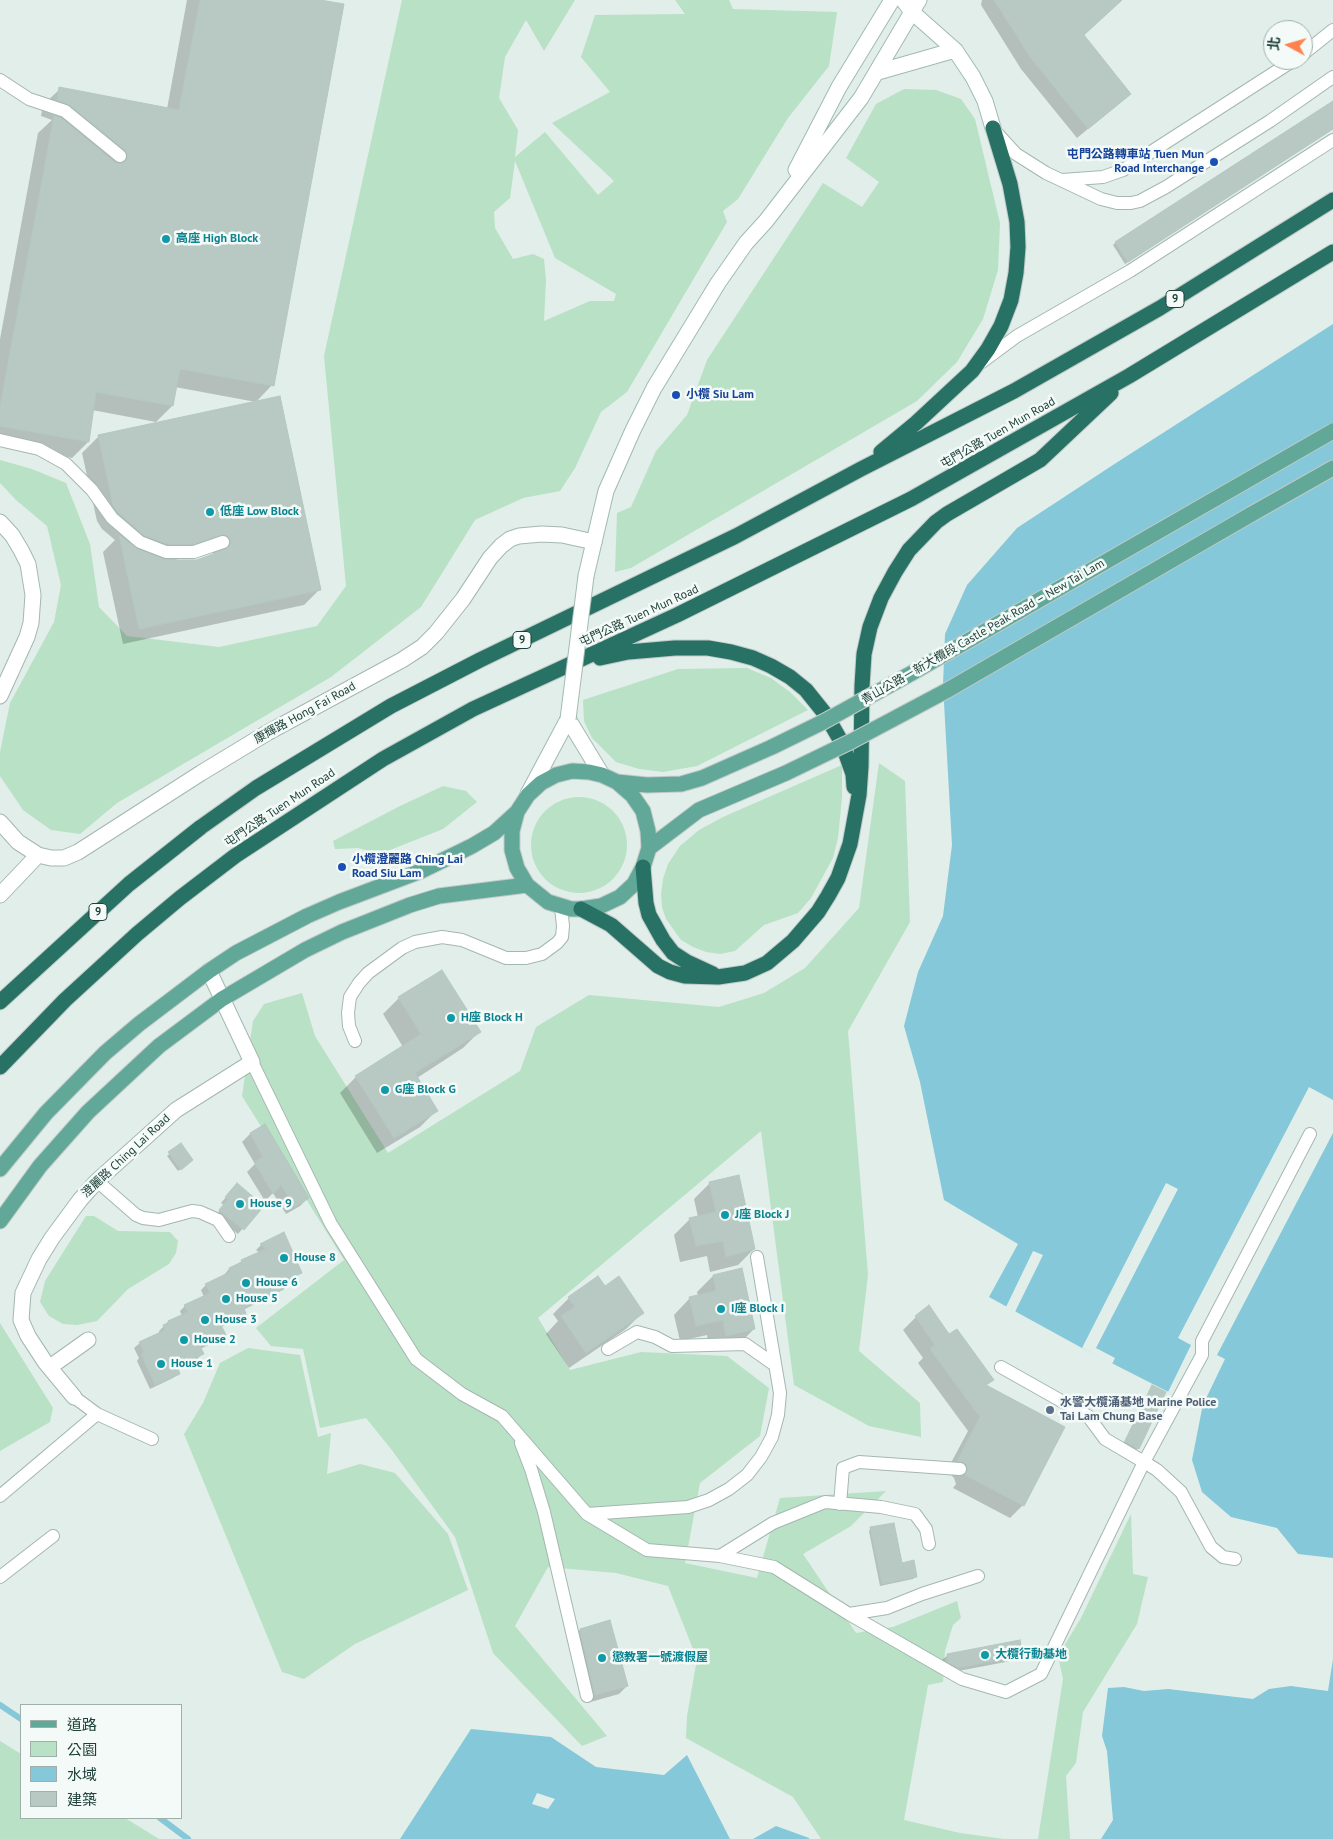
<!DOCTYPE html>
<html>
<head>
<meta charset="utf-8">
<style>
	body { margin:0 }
	#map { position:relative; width:1333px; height:1839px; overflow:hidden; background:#e2eee9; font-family:"PT Sans","Noto Sans TC",sans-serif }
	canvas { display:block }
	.legend { position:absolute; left:20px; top:1704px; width:162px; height:115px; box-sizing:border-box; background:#f3faf7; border:1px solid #9fb0ab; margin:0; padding:6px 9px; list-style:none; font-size:15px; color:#20413a }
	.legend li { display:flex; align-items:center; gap:10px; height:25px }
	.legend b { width:25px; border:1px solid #9fb0ab }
	.north { position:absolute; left:1263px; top:20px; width:50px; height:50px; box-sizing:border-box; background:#f3faf7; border:1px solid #9fb0ab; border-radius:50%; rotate:276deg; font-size:14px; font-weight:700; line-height:20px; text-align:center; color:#20413a }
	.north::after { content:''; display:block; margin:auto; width:18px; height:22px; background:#ff824f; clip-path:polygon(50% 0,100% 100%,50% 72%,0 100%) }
</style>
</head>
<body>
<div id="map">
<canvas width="1333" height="1839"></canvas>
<ul class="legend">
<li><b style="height:6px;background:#61a899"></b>道路</li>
<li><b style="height:14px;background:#b8e1c5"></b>公園</li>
<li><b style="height:14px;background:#84c8d9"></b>水域</li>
<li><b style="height:14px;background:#b7c9c2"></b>建築</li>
</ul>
<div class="north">北</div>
</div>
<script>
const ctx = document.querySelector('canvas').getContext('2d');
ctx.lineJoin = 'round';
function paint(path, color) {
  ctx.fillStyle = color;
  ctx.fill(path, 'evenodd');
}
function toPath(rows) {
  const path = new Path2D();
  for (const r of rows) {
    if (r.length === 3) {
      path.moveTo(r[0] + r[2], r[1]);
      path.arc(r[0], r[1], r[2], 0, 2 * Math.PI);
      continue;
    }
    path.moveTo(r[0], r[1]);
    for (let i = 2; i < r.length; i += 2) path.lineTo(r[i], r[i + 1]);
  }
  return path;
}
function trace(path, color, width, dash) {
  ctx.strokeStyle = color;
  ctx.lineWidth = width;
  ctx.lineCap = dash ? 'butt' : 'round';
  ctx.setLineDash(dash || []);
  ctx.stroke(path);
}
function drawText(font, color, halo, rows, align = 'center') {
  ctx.font = font + ' "PT Sans","Noto Sans TC",sans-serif';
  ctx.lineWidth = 5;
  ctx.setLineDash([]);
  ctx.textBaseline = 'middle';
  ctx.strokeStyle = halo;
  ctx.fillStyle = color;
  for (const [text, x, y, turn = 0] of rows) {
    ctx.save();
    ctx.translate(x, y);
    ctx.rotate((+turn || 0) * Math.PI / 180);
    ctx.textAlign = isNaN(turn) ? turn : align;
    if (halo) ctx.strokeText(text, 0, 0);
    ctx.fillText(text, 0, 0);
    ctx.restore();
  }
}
paint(toPath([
	[402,0,575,0,544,51,526,20,505,57,499,98,518,130,515,157,545,132,598,195,614,181,552,123,610,92,581,57,595,15,685,14,675,0,729,0,733,9,837,12,829,66,788,118,738,199,723,211,727,222,627,392,601,412,575,468,560,491,523,498,475,520,421,607,331,677,117,803,80,834,51,830,23,810,0,776,0,752,10,703,54,622,61,585,47,526,16,500,0,483,0,460,32,469,66,483,90,544,99,607,127,636,219,647,317,626,346,586,324,356],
	[515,161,555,258,616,294,614,301,590,301,544,321,546,280,544,259,533,254,513,259,495,228,494,212,510,198],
	[904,89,936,90,961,99,975,119,1000,223,998,270,983,319,957,362,917,401,631,568,615,572,617,513,631,507,656,451,687,415,707,360,823,183,862,207,879,182,846,158,876,104],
	[747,668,771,678,790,692,808,710,697,766,663,772,639,769,616,762,592,738,584,721,583,700,678,669],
	[879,763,905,781,910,922,848,1031,868,1275,859,1351,920,1403,921,1437,869,1426,794,1385,761,1131,538,1318,570,1370,641,1352,727,1356,769,1388,760,1436,700,1483,685,1563,757,1578,780,1498,886,1491,851,1526,803,1554,856,1633,893,1627,957,1601,961,1618,953,1625,945,1651,943,1682,928,1685,904,1820,960,1833,1004,1839,821,1839,793,1797,686,1738,687,1716,697,1659,668,1586,616,1573,548,1567,515,1626,607,1736,582,1746,493,1653,455,1537,391,1449,366,1418,320,1428,303,1349,271,1346,256,1328,344,1260,242,1096,253,1021,264,1004,302,993,315,1036,388,1153,520,1071,536,1027,589,995,719,1007,764,993,805,968,859,908],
	[842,765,842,797,838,838,833,858,811,898,798,913,764,925,735,951,720,954,706,952,693,947,681,940,666,919,662,907,661,894,663,879,668,864,680,846,699,830,723,817],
	[443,786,466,791,477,802,443,829,380,854,358,848,335,849,333,841,400,806],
	[579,845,48],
	[86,1216,94,1216,118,1231,170,1232,178,1241,176,1253,169,1264,128,1289,97,1321,77,1325,63,1324,49,1316,40,1302,45,1281],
	[0,1323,53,1408,50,1422,0,1451],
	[248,1348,300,1355,318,1437,331,1433,327,1474,360,1464,395,1473,448,1534,468,1590,355,1644,304,1679,282,1672,184,1434,203,1403,220,1363],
	[1131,1514,1133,1574,1148,1577,1137,1624,1083,1712,1076,1763,1066,1776,1070,1839,1038,1839,1063,1679,1058,1656,1081,1618],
	[0,1741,21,1754,21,1818,125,1818,159,1839,0,1839]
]), '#b8e1c5');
paint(toPath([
	[1333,324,1333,1558,1298,1554,1277,1528,1231,1517,1202,1492,1192,1460,1202,1409,1082,1348,989,1297,1018,1244,944,1200,920,1082,904,1026,918,972,943,916,952,845,943,685,945,634,967,585,1017,528,1116,463],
	[1333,1659,1333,1839,1101,1839,1113,1820,1107,1751,1102,1736,1108,1688,1124,1687,1144,1691,1168,1689,1253,1699,1269,1689,1291,1686,1328,1691],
	[471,1729,551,1737,596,1767,664,1775,687,1755,730,1839,400,1839],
	[537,1793,555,1799,548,1809,532,1804],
	[776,1826,809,1838,809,1839,753,1839]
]), '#84c8d9');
paint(toPath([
	[1309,1087,1333,1100,1333,1133,1217,1355,1225,1359,1201,1409,1168,1392,1191,1345,1178,1338],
	[1166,1183,1178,1189,1096,1348,1115,1358,1112,1364,1082,1348],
	[1033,1251,1043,1255,1015,1312,1006,1307]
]), '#e2eee9');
paint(toPath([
	[187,0,313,0,272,385,256,402,175,387,172,406,156,422,92,410,88,442,72,458,0,445,0,339,38,133,52,120,41,116,43,105,60,89,167,109],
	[982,0,1122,0,1083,35,1130,94,1077,138,1021,69,981,5],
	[1333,102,1333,128,1125,264,1113,245,1115,243],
	[99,436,320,589,304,605,123,644,103,552,115,540,102,529,97,521,82,453],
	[207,550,212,552,214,555,197,561,172,561],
	[399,998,479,1032,463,1048,417,1078,436,1111,420,1127,377,1153,340,1093,356,1077,403,1047,383,1014],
	[264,1126,308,1198,300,1206,286,1214,273,1193,265,1201,247,1172,255,1164,242,1142,250,1134],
	[180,1145,189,1162,178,1171,167,1156],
	[710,1183,754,1249,738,1265,710,1272,707,1256,680,1262,674,1235,690,1219,698,1217,694,1199],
	[232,1190,262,1206,238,1234,215,1216,224,1205,221,1203],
	[283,1234,301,1272,295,1278,281,1284,283,1288,277,1293,243,1310,245,1314,240,1319,221,1327,224,1335,219,1340,200,1349,202,1354,197,1359,176,1369,179,1373,173,1378,150,1389,137,1361,139,1358,134,1348,140,1343,160,1334,159,1331,168,1322,182,1316,180,1311,185,1306,204,1297,201,1290,206,1285,225,1276,224,1275,229,1269,242,1261,260,1253,256,1250,261,1245],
	[713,1276,754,1329,738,1345,710,1352,707,1335,680,1341,674,1315,690,1298,698,1296,697,1292],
	[605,1288,642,1313,626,1329,569,1368,546,1334,558,1321,553,1314,569,1298],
	[916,1317,949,1336,992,1380,985,1386,1063,1428,1023,1505,1010,1518,953,1488,956,1484,954,1478,951,1475,945,1474,968,1431,918,1363,923,1358,903,1330],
	[1152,1386,1165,1393,1136,1451,1123,1444],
	[871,1528,901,1564,915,1577,913,1579,880,1586,869,1531],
	[580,1630,627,1686,619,1694,587,1703,572,1638],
	[948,1655,1021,1655,1016,1660,953,1672,944,1667,942,1660]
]), '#0003');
trace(toPath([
	[0,1705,21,1719],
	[160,1818,188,1839]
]), '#84c8d9', 6);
const building = toPath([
	[200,0,320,0,344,4,274,386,180,369,173,406,96,392,89,442,0,426,0,407,54,116,61,118,115,163,122,164,128,158,125,150,70,105,57,100,59,87,179,110,200,0],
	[994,0,1122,0,1084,35,1131,94,1088,129,1031,58,994,0],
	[1333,101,1333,129,1128,262,1115,242,1333,101],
	[280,396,321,590,139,629,119,535,137,549,166,560,197,560,226,549,231,544,231,540,228,536,224,534,193,544,168,544,144,535,118,512,113,505,98,435,280,396],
	[442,970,481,1032,415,1073,438,1111,394,1138,355,1076,421,1034,398,997,442,970],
	[265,1124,309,1198,295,1207,281,1185,273,1194,254,1162,263,1157,250,1133,265,1124],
	[181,1143,193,1160,181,1170,168,1152,181,1143],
	[739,1175,755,1249,726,1257,723,1241,696,1246,689,1218,716,1212,709,1182,739,1175],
	[237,1183,264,1206,244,1230,219,1210,228,1199,225,1197,237,1183],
	[284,1232,302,1273,281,1282,284,1289,244,1308,246,1314,221,1325,226,1335,200,1346,204,1354,177,1366,180,1374,155,1385,141,1354,144,1353,139,1342,165,1330,163,1325,168,1323,168,1321,188,1312,184,1305,210,1293,205,1284,230,1272,229,1268,242,1262,241,1260,266,1249,260,1244,284,1232],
	[742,1268,755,1329,726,1336,723,1320,696,1326,689,1297,716,1291,713,1275,742,1268],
	[598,1276,605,1286,619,1276,644,1313,586,1353,561,1316,575,1307,568,1297,598,1276],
	[929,1305,949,1334,957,1329,994,1380,986,1385,1065,1427,1024,1506,965,1475,968,1470,967,1465,964,1462,957,1461,980,1417,930,1349,935,1345,915,1316,929,1305],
	[1152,1385,1166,1392,1139,1449,1125,1441,1152,1385],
	[894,1523,902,1563,914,1560,917,1577,882,1584,870,1527,894,1523],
	[610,1620,628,1686,595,1695,580,1629,610,1620],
	[1020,1640,1023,1655,959,1668,948,1662,947,1654,1020,1640]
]);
paint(building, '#b7c9c2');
trace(building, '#b3c8c1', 1);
const lane = toPath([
	[1303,54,1333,30],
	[0,80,29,99,65,111,120,156],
	[995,131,1016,154,1046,173,1101,199,1117,203,1131,203,1140,201,1166,187,1270,121,1333,77],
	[1062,180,1103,177,1123,170,1294,60],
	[982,362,1017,336,1130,271,1333,140],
	[0,440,39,449,66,464,92,490,112,518,140,542,166,552,194,552,223,542],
	[355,1041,349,1026,348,1013,350,997,359,983,368,973,402,948,415,942,442,937,462,940,506,958,526,958,542,954,557,943,562,937,563,926,561,907],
	[252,1062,331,1224,416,1359,462,1394,502,1416,587,1514,647,1550,720,1556,774,1567,849,1614,962,1679,1006,1692,1041,1674,1144,1462,1105,1439,1088,1416,1001,1367],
	[97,1181,136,1215,143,1218,159,1220,192,1211,200,1212,218,1220,229,1236],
	[608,1349,637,1332,655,1337,672,1346,745,1344,775,1365],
	[74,1397,97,1414,152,1439],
	[521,1443,531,1469,544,1512,587,1696],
	[0,1496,97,1414],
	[840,1504,843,1468,859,1462,960,1469],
	[587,1514,688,1507,709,1500,729,1489,747,1475,761,1457,772,1437,778,1415,780,1393,757,1257],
	[720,1556,773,1523,825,1502,881,1507,915,1514,926,1529,929,1544],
	[1235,1559,1223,1557,1211,1547,1181,1492,1157,1470,1144,1462,1202,1355,1202,1341,1310,1134],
	[0,1577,53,1536],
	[849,1614,887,1608,922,1594,978,1576]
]);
const street = toPath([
	[0,522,12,535,21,550,28,564,33,595,31,623,27,637,0,696],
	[0,822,18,842,38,855,51,858,64,858,78,852,201,773,267,733,402,660,422,647,436,633,463,599,490,558,501,546,510,539,519,536,542,534,562,535,594,542],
	[0,895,38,855],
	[50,1367,88,1340],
	[74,1397,45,1362,28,1336,21,1320,23,1293,39,1259,52,1238,80,1200,97,1181,176,1110,252,1062,209,971]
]);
const secondary = toPath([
	[903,0,912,12,955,50,973,77,985,101,993,128],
	[878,72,955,50],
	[796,170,839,87,892,0],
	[586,576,606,491,633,430,654,388,718,283,746,243,766,221,861,98,919,0],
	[568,719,602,775],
	[528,794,568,719]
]);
const primary = toPath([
	[1250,515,1333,468],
	[617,782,647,785,681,784,702,778,772,747],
	[649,848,699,810,786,773],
	[0,1169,46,1113,105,1053,139,1024,209,971,236,953,307,916,339,902,421,871,472,846,494,833,517,812,528,795,541,783,556,775,572,771,589,772,602,775,617,782,632,795,643,811,648,831,649,848,643,867,634,884,620,897,601,906,581,909,571,909,548,902,527,885,517,868,512,850,512,831,517,812],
	[0,1221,40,1166,88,1112,159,1046,222,999,305,950,342,932,410,905,439,896,527,885]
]);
const highway = toPath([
	[881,452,916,423,972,371,988,349,1001,326,1011,300,1016,273,1018,247,1017,222,1010,184,993,128],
	[600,658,628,652,675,648,708,648,731,652,753,658,771,666,790,677,806,690,826,715,842,743,853,774,854,787],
	[643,867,646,903,649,915,663,940,673,953,687,962,713,974],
	[581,909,611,925,658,966,670,972,685,976,718,977,745,973,767,963,793,941,818,912,828,896,838,878,850,844,859,795,861,766,862,686,864,654,870,627,881,598,895,572,909,550,936,522,947,514,1040,460,1111,393],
	[0,1002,129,884,201,827,256,788,391,706,480,660,736,536,861,469,1014,391,1160,308,1333,200],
	[0,1067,65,1000,137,934,180,898,235,856,383,759,473,709,677,615,911,499,1129,376,1333,252]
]);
trace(lane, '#a4b7b1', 14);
trace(street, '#a4b7b1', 17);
trace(secondary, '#9fbbb2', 17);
trace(primary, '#c1cac8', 17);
trace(highway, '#c1cac8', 17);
trace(lane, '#fff', 12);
trace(street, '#fff', 15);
trace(secondary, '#fff', 15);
trace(primary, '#61a899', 15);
trace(highway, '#287165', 15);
const secondaryBridge = toPath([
	[568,719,586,576]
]);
const primaryBridge = toPath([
	[772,747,823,722,912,673,1333,431],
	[786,773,852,741,946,691,1250,515]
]);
trace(secondaryBridge, '#9fbbb2', 17, []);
trace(primaryBridge, '#c1cac8', 17, []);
trace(secondaryBridge, '#fff', 15);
trace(primaryBridge, '#61a899', 15);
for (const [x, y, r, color] of [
	[1214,162,5,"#1a4fb4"],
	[166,239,5,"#0f9aa8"],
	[676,395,5,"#1a4fb4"],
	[210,512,5,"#0f9aa8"],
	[342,867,5,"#1a4fb4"],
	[451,1018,5,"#0f9aa8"],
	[385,1090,5,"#0f9aa8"],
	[240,1204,5,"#0f9aa8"],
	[725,1215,5,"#0f9aa8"],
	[284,1258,5,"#0f9aa8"],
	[246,1283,5,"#0f9aa8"],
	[226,1299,5,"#0f9aa8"],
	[721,1309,5,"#0f9aa8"],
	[205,1320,5,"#0f9aa8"],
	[184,1340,5,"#0f9aa8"],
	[161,1364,5,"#0f9aa8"],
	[1050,1410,5,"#5c6f8a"],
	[985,1655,5,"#0f9aa8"],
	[602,1658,5,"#0f9aa8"]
]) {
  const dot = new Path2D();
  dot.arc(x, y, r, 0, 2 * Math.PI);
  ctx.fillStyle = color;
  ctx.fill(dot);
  trace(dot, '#f3faf7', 2);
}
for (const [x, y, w] of [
	[1175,299,18],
	[522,640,18],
	[98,912,18]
]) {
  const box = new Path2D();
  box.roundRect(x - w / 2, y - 8.5, w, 17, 4);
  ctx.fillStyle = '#f3faf7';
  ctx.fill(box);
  trace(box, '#20413a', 1);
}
drawText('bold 11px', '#20413a', null, [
	["9",1175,299],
	["9",522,640],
	["9",98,912]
]);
drawText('bold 12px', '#164399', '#f3faf7', [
	["屯門公路轉車站 Tuen Mun",1204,155,"right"],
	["Road Interchange",1204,169,"right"],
	["小欖 Siu Lam",686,395],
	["小欖澄麗路 Ching Lai",352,860],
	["Road Siu Lam",352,874]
], 'left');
drawText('bold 12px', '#0d838f', '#f3faf7', [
	["高座 High Block",176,239],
	["低座 Low Block",220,512],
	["H座 Block H",461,1018],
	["G座 Block G",395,1090],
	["House 9",250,1204],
	["J座 Block J",735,1215],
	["House 8",294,1258],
	["House 6",256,1283],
	["House 5",236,1299],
	["I座 Block I",731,1309],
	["House 3",215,1320],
	["House 2",194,1340],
	["House 1",171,1364],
	["大欖行動基地",995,1655],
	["懲教署一號渡假屋",612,1658]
], 'left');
drawText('12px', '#20413a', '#f3faf7', [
	["屯門公路 Tuen Mun Road",998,433,-30],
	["屯門公路 Tuen Mun Road",639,616,-25],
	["青山公路－新大欖段 Castle Peak Road – New Tai Lam",983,632,-30],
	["康輝路 Hong Fai Road",305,713,-29],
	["屯門公路 Tuen Mun Road",280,808,-34],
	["澄麗路 Ching Lai Road",126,1156,-43]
]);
drawText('bold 12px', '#4e5e75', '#f3faf7', [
	["水警大欖涌基地 Marine Police",1060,1403],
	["Tai Lam Chung Base",1060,1417]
], 'left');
</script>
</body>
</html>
